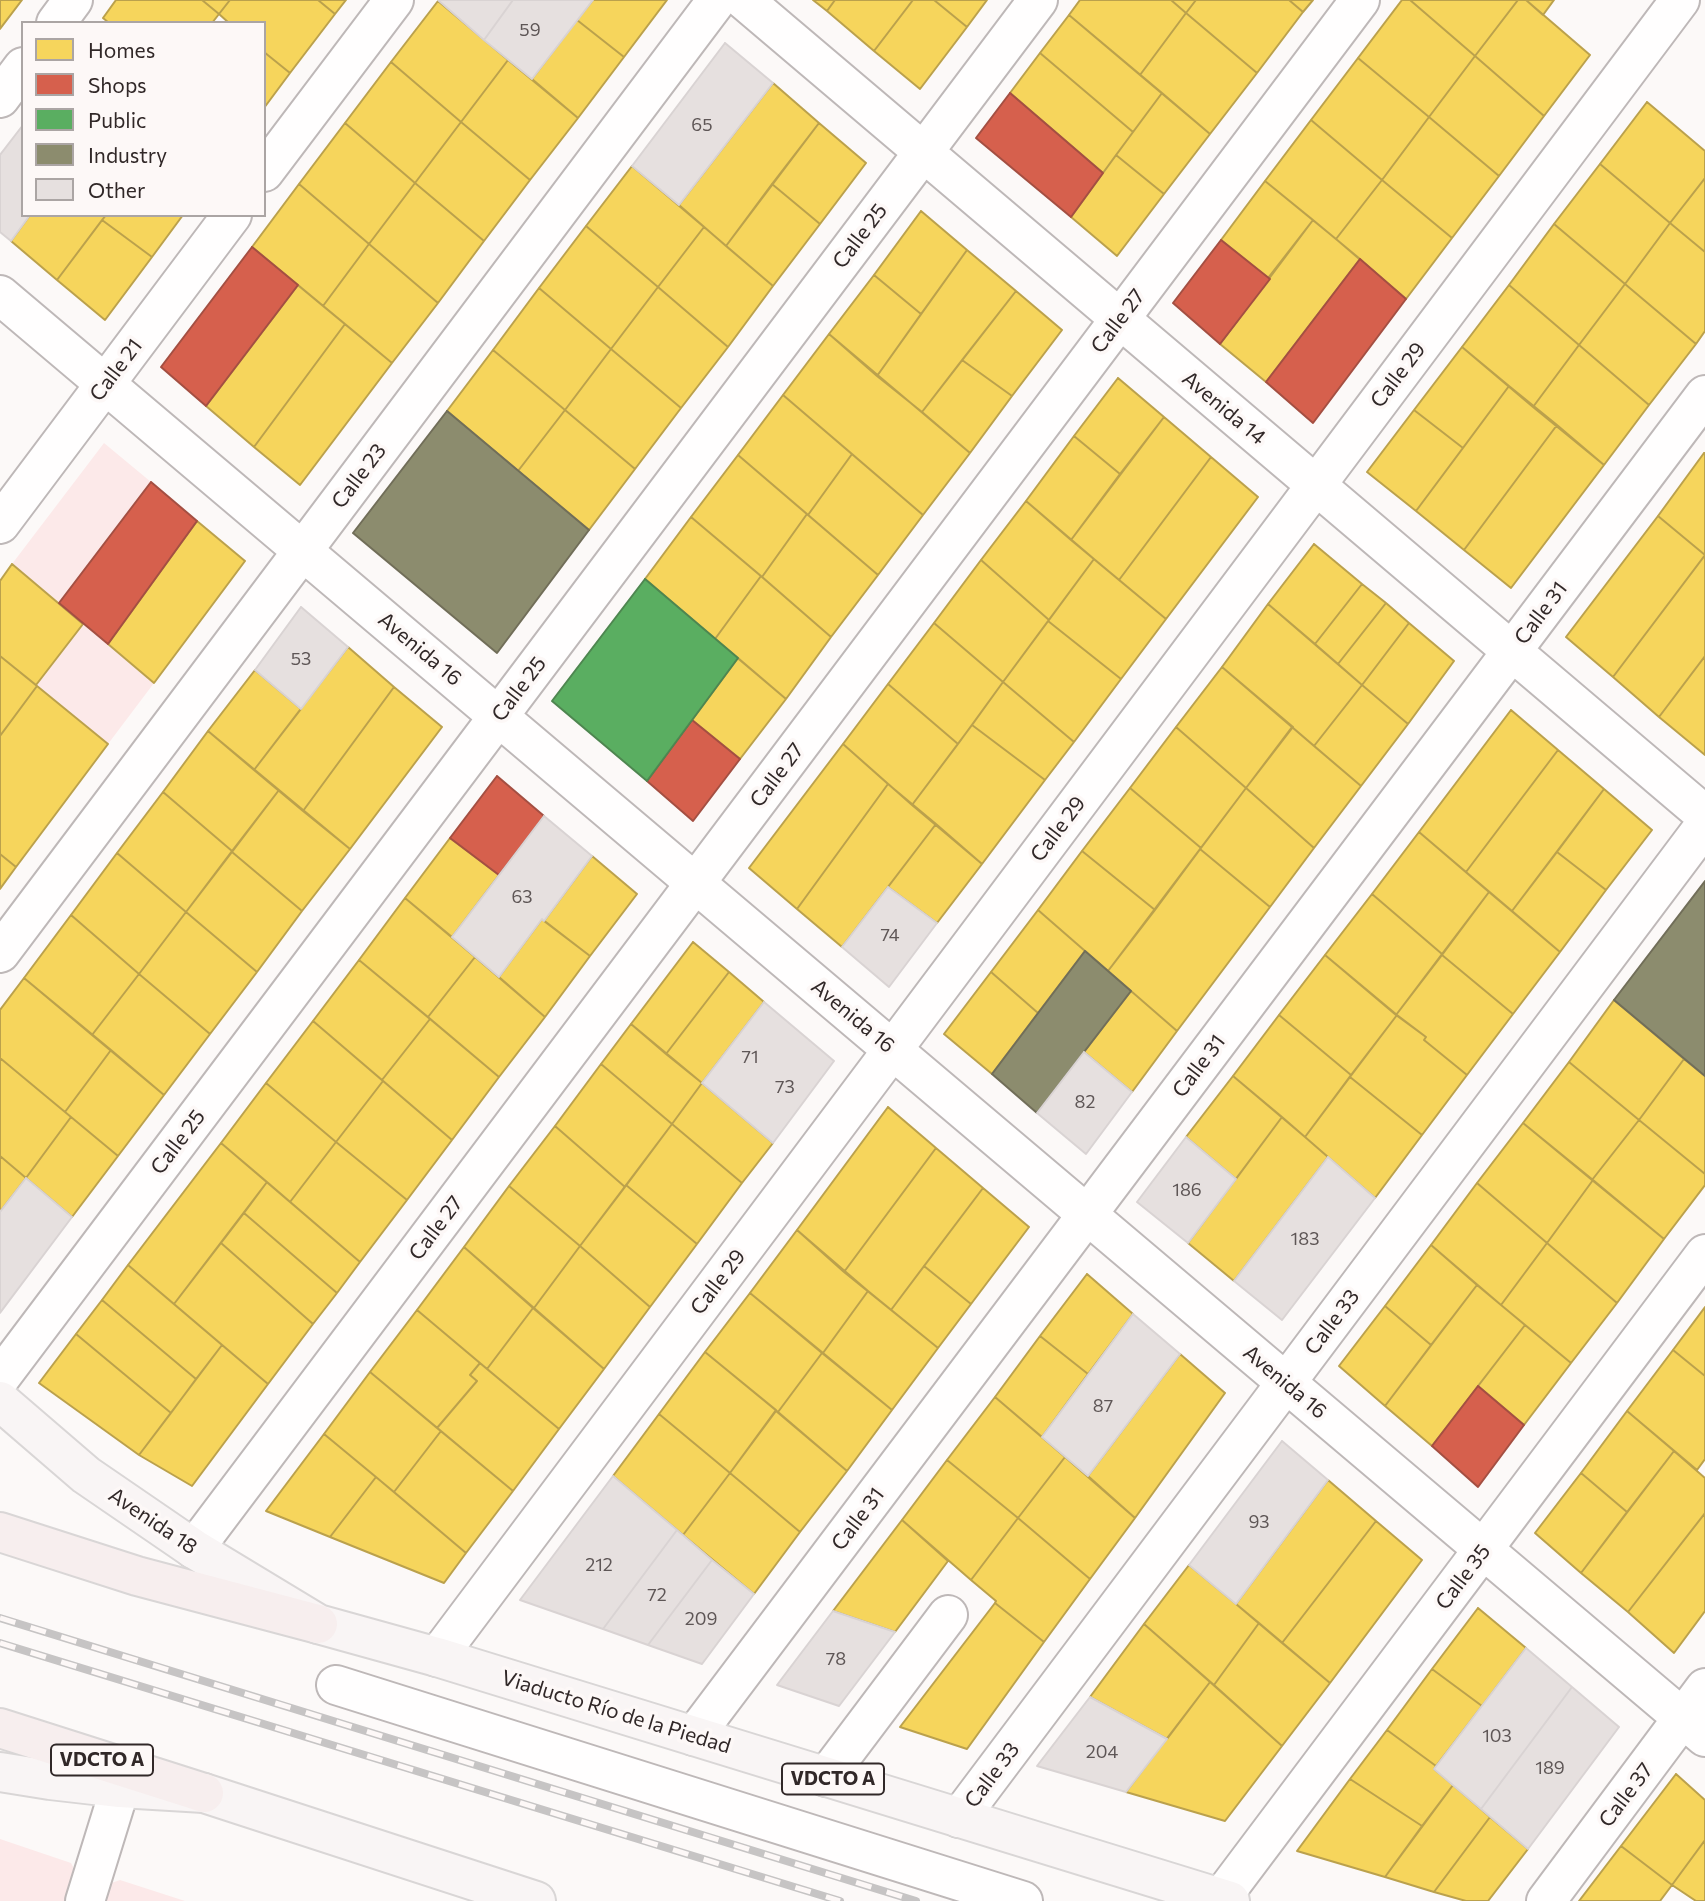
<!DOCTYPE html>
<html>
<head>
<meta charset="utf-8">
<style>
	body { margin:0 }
	#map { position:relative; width:1705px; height:1901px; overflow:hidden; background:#fcf9f8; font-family:Commissioner,sans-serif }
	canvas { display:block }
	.legend { position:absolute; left:21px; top:21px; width:245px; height:196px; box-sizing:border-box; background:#fdf8f7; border:2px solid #aba5a4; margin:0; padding:9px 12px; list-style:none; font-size:21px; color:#312828 }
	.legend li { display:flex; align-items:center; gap:14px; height:35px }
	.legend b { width:35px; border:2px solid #aba5a4 }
</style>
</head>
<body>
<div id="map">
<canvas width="1705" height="1901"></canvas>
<ul class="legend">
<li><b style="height:19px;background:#f6d55c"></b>Homes</li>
<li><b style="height:19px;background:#d6604d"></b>Shops</li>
<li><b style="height:19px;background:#5aae61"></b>Public</li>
<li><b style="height:19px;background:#8c8c6e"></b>Industry</li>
<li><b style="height:19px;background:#e6e0df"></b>Other</li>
</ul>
</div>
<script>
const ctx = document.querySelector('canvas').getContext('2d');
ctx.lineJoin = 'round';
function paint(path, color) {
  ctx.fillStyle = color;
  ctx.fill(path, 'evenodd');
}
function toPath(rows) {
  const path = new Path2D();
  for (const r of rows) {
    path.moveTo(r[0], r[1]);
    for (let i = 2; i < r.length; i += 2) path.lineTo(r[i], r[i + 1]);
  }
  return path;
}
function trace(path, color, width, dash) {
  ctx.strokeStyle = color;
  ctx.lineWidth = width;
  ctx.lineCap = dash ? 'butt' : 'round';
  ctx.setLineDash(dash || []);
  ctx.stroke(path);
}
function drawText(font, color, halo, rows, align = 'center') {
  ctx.font = font + ' Commissioner,sans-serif';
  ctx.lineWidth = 7;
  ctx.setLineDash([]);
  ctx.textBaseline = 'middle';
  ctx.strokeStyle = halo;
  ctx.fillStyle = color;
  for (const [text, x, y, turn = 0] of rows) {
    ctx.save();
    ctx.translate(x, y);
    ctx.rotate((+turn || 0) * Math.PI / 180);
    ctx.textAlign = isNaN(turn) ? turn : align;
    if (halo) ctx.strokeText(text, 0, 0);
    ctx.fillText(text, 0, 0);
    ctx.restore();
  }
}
paint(toPath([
	[104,443,151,482,59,603,12,564],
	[83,624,154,683,108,744,36,685],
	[0,1839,71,1863,79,1878,103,1886,120,1880,185,1901,0,1901]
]), '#fce9e9');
const homes = toPath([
	[0,0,22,0,0,29,0,0],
	[116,0,202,0,219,14,212,23,109,23,103,18,116,0],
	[202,0,230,0,219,14,202,0],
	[230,0,318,0,335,14,290,73,264,52,264,23,229,23,219,14,230,0],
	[318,0,346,0,335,14,318,0],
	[593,0,667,0,624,57,577,20,593,0],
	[813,0,835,0,827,11,813,0],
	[835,0,913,0,874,51,827,11,835,0],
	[913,0,934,0,967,27,920,89,874,51,913,0],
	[934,0,987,0,967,27,934,0],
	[1080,0,1171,0,1186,13,1140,75,1069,15,1080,0],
	[1171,0,1196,0,1186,13,1171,0],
	[1196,0,1289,0,1303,12,1257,73,1186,13,1196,0],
	[1289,0,1313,0,1303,12,1289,0],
	[1402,0,1410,0,1475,56,1429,117,1358,58,1402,0],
	[1410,0,1518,0,1475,56,1410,0],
	[1518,0,1526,0,1590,55,1544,116,1475,56,1518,0],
	[1526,0,1554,0,1543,15,1526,0],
	[438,1,508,60,461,122,391,62,438,1],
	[1186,13,1257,73,1210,134,1140,75,1186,13],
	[1069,15,1162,93,1133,132,1040,53,1069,15],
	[577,20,624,57,578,118,532,79,577,20],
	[264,52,290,73,264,108,264,52],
	[1040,53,1133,132,1103,173,1010,93,1040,53],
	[1475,56,1544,116,1499,176,1429,117,1475,56],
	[1358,58,1429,117,1382,180,1311,120,1358,58],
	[508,60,578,118,530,180,461,122,508,60],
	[391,62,461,122,415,183,345,123,391,62],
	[773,83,819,123,726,246,679,205,773,83],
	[1162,93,1210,134,1164,194,1116,155,1162,93],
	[1647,102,1705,151,1705,178,1670,223,1600,164,1647,102],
	[1429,117,1499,176,1452,238,1382,180,1429,117],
	[1311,120,1382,180,1336,239,1265,181,1311,120],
	[461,122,530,180,484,241,415,183,461,122],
	[345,123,415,183,369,244,299,184,345,123],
	[819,123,866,163,820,224,772,184,819,123],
	[1116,155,1164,194,1117,256,1071,217,1116,155],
	[1600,164,1670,223,1625,284,1554,224,1600,164],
	[632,166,704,227,658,287,586,226,632,166],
	[1705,178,1705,252,1670,223,1705,178],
	[1382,180,1452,238,1406,299,1336,239,1382,180],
	[1265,181,1313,220,1268,278,1221,240,1265,181],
	[415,183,484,241,438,303,369,244,415,183],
	[299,184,369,244,323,306,252,247,299,184],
	[772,184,820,224,773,286,726,246,772,184],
	[921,211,967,250,921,314,874,275,921,211],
	[30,215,106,215,57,280,11,241,30,215],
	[106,215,183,215,152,257,102,220,106,215],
	[102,220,152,257,105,320,57,280,102,220],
	[1313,220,1360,259,1266,382,1220,344,1313,220],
	[1670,223,1705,252,1705,331,1696,344,1625,284,1670,223],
	[1554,224,1625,284,1579,345,1509,285,1554,224],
	[586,226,658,287,611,349,539,288,586,226],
	[704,227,773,286,728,347,658,287,704,227],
	[369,244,438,303,392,363,323,306,369,244],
	[967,250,1016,291,922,412,877,376,967,250],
	[874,275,921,314,877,376,829,334,874,275],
	[1625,284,1696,344,1649,405,1579,345,1625,284],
	[298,285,345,324,254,447,206,406,298,285],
	[1509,285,1579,345,1533,407,1462,347,1509,285],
	[658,287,728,347,681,408,611,349,658,287],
	[539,288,611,349,565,410,493,350,539,288],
	[1016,291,1062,330,1012,396,962,360,1016,291],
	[345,324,392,363,300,485,254,447,345,324],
	[829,334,970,453,923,515,783,395,829,334],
	[1579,345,1649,405,1604,465,1533,407,1579,345],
	[1462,347,1509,386,1463,448,1414,410,1462,347],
	[611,349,681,408,635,469,565,410,611,349],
	[493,350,565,410,518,471,447,411,493,350],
	[962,360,1012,396,970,453,922,412,962,360],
	[1118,378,1164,417,1120,474,1074,436,1118,378],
	[1509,386,1557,425,1464,550,1416,511,1509,386],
	[783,395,852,454,808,515,738,455,783,395],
	[565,410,635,469,589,530,518,471,565,410],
	[1414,410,1463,448,1416,511,1367,472,1414,410],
	[1164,417,1211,457,1119,580,1071,540,1164,417],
	[1557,425,1604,465,1511,588,1464,550,1557,425],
	[1074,436,1120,474,1071,540,1026,501,1074,436],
	[1704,453,1705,453,1705,555,1658,516,1704,453],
	[852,454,923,515,878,575,808,515,852,454],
	[738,455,807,514,762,577,691,517,738,455],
	[1211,457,1258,497,1166,619,1119,580,1211,457],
	[1026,501,1094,559,1049,620,981,560,1026,501],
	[807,514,878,575,831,637,762,577,807,514],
	[1658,516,1705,555,1613,677,1566,637,1658,516],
	[691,517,761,576,715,639,645,579,691,517],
	[197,521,245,561,154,683,108,644,197,521],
	[1314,544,1362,584,1315,644,1268,604,1314,544],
	[1705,555,1705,656,1659,717,1613,677,1705,555],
	[1094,559,1166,619,1121,679,1048,621,1094,559],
	[981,560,1049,620,1003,682,934,623,981,560],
	[12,564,83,624,36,685,0,656,0,581,12,564],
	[761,576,831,637,786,699,715,639,761,576],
	[1362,584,1386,603,1338,664,1315,644,1362,584],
	[1386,603,1409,623,1362,685,1338,664,1386,603],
	[1268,604,1362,685,1314,746,1222,667,1268,604],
	[1048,621,1121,679,1074,742,1003,682,1048,621],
	[934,623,1003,682,958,744,888,684,934,623],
	[1409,623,1454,661,1408,724,1362,685,1409,623],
	[348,647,394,687,303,811,254,770,348,647],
	[0,656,37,686,0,736,0,656],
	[1705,656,1705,755,1659,717,1705,656],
	[738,658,786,699,740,759,692,720,738,658],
	[1222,667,1293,727,1246,788,1176,727,1222,667],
	[255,670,301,709,254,770,208,731,255,670],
	[1003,682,1074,742,1045,780,972,725,1003,682],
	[888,684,958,744,912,805,843,744,888,684],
	[1362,685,1408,724,1361,786,1314,746,1362,685],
	[37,686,108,744,16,867,0,854,0,736,37,686],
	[394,687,442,727,350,849,303,811,394,687],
	[1511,710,1558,750,1466,872,1419,832,1511,710],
	[972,725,1045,780,982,864,912,805,972,725],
	[1176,727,1246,788,1201,848,1130,788,1176,727],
	[1292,727,1361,786,1314,848,1246,788,1292,727],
	[208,731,279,790,232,851,163,792,208,731],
	[843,744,888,784,797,909,749,868,843,744],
	[1558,750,1604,789,1512,911,1466,872,1558,750],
	[888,784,936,824,842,947,797,909,888,784],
	[1130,788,1201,848,1155,910,1082,851,1130,788],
	[1246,788,1314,848,1270,907,1200,849,1246,788],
	[1604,789,1652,830,1606,890,1557,852,1604,789],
	[279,790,350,849,302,911,232,852,279,790],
	[163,792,232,851,186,912,117,853,163,792],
	[936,824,982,864,937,923,888,887,936,824],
	[1419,832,1489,892,1442,954,1372,894,1419,832],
	[450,838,499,875,452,937,405,898,450,838],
	[1200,849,1270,907,1177,1031,1108,971,1200,849],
	[1082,851,1155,910,1108,971,1038,910,1082,851],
	[232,852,302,911,257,972,186,912,232,852],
	[1557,852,1606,890,1560,952,1512,911,1557,852],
	[117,853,186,912,139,974,71,915,117,853],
	[0,854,16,867,0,889,0,854],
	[592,856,637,894,590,956,544,921,592,856],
	[1489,892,1560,952,1513,1014,1442,955,1489,892],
	[1372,894,1442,954,1396,1015,1325,955,1372,894],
	[405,898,475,957,428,1017,359,960,405,898],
	[1038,910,1085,951,1038,1013,991,972,1038,910],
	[186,912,257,972,210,1034,139,974,186,912],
	[71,915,139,974,92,1035,24,978,71,915],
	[542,919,590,956,545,1017,499,977,542,919],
	[693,942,729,972,666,1054,631,1024,693,942],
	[1325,955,1397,1015,1351,1075,1279,1015,1325,955],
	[1442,955,1513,1014,1467,1075,1424,1040,1426,1037,1396,1015,1442,955],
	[475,957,545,1017,499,1077,428,1017,475,957],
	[359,960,430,1019,382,1080,313,1021,359,960],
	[729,972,764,1002,702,1083,666,1054,729,972],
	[991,972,1038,1013,992,1074,944,1034,991,972],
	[139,974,210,1034,164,1095,92,1035,139,974],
	[24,978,111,1050,65,1112,0,1058,0,1010,24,978],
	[1131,991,1177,1031,1132,1092,1084,1052,1131,991],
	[1614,1000,1684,1059,1639,1120,1569,1062,1614,1000],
	[1279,1015,1351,1075,1305,1137,1233,1076,1279,1015],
	[1397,1015,1426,1037,1424,1040,1467,1075,1422,1135,1350,1077,1397,1015],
	[430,1019,499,1077,452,1140,382,1080,430,1019],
	[313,1021,383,1081,336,1142,266,1083,313,1021],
	[631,1024,702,1083,672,1124,601,1064,631,1024],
	[111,1050,164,1095,118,1156,65,1112,111,1050],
	[0,1058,71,1117,26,1178,0,1156,0,1058],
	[1684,1059,1705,1076,1705,1174,1639,1120,1684,1059],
	[1569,1062,1639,1120,1592,1180,1523,1123,1569,1062],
	[601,1064,672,1124,625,1187,555,1126,601,1064],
	[1233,1076,1282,1117,1236,1179,1186,1137,1233,1076],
	[1350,1077,1422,1135,1375,1198,1305,1137,1350,1077],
	[383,1081,452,1140,407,1200,336,1142,383,1081],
	[266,1083,336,1142,290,1202,221,1143,266,1083],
	[702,1083,773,1143,742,1183,672,1124,702,1083],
	[888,1107,936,1148,844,1272,797,1230,888,1107],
	[71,1117,118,1156,72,1217,26,1178,71,1117],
	[1282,1117,1328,1157,1234,1281,1188,1243,1282,1117],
	[1639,1120,1705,1174,1705,1185,1664,1239,1592,1180,1639,1120],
	[1523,1123,1593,1180,1547,1243,1477,1183,1523,1123],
	[672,1124,742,1183,697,1244,626,1185,672,1124],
	[555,1126,625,1187,580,1246,509,1186,555,1126],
	[336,1142,407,1200,360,1262,290,1202,336,1142],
	[221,1143,267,1182,174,1304,128,1265,221,1143],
	[936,1148,983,1188,891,1310,844,1272,936,1148],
	[0,1156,26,1178,0,1212,0,1156],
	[1593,1180,1664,1239,1617,1303,1547,1243,1593,1180],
	[267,1182,360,1262,337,1293,244,1213,267,1182],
	[1477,1183,1547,1243,1501,1305,1431,1245,1477,1183],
	[626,1185,697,1244,650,1307,580,1246,626,1185],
	[509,1186,580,1246,534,1308,464,1247,509,1186],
	[983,1188,1029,1227,971,1304,924,1266,983,1188],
	[244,1213,337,1293,313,1324,221,1243,244,1213],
	[797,1230,868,1291,823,1353,750,1293,797,1230],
	[221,1243,313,1324,268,1384,174,1304,221,1243],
	[1547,1243,1617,1303,1571,1363,1501,1305,1547,1243],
	[1431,1245,1477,1285,1431,1345,1385,1306,1431,1245],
	[580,1246,650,1307,604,1369,534,1308,580,1246],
	[464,1247,533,1308,487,1369,417,1310,464,1247],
	[128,1265,222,1345,196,1379,102,1300,128,1265],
	[924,1266,971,1304,938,1348,891,1310,924,1266],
	[1087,1274,1133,1314,1088,1374,1040,1336,1087,1274],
	[1477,1285,1525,1325,1432,1446,1385,1406,1477,1285],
	[868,1291,938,1348,892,1410,823,1353,868,1291],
	[750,1293,822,1353,778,1412,705,1352,750,1293],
	[102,1300,196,1379,171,1413,76,1334,102,1300],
	[1385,1306,1431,1345,1385,1406,1339,1366,1385,1306],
	[1705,1307,1705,1376,1673,1350,1705,1307],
	[533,1308,604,1369,559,1429,487,1369,533,1308],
	[417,1310,480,1363,470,1375,477,1381,437,1428,370,1372,417,1310],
	[1525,1325,1571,1363,1524,1425,1478,1386,1525,1325],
	[76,1334,171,1413,139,1455,39,1383,76,1334],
	[1040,1336,1088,1374,1042,1437,995,1397,1040,1336],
	[222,1345,268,1384,192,1486,139,1455,222,1345],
	[1673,1350,1705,1376,1705,1459,1697,1470,1627,1411,1673,1350],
	[705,1352,776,1410,730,1473,659,1414,705,1352],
	[822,1353,892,1410,847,1471,778,1412,822,1353],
	[1180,1354,1225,1393,1135,1518,1088,1476,1180,1354],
	[480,1363,559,1429,513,1491,437,1428,477,1381,470,1375,480,1363],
	[370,1372,441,1431,394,1492,324,1434,370,1372],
	[995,1397,1065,1457,1018,1518,947,1460,995,1397],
	[776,1411,847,1471,800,1532,730,1473,776,1411],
	[1627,1411,1674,1451,1627,1512,1581,1473,1627,1411],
	[659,1414,730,1473,683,1535,613,1476,659,1414],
	[441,1431,513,1491,466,1553,394,1492,441,1431],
	[324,1434,376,1477,330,1537,266,1511,324,1434],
	[1674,1451,1705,1478,1705,1513,1628,1612,1581,1573,1674,1451],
	[1065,1457,1135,1518,1090,1579,1018,1518,1065,1457],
	[947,1460,1018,1518,971,1580,902,1520,947,1460],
	[730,1473,800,1532,754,1594,683,1535,730,1473],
	[1581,1473,1627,1512,1581,1573,1535,1533,1581,1473],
	[376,1477,466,1553,444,1583,330,1537,376,1477],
	[1328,1480,1376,1521,1282,1643,1236,1604,1328,1480],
	[1705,1513,1705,1611,1674,1653,1628,1612,1705,1513],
	[1018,1518,1090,1579,1044,1642,995,1603,996,1601,971,1580,1018,1518],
	[902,1520,948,1561,895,1632,833,1611,902,1520],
	[1376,1521,1422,1560,1330,1683,1282,1643,1376,1521],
	[1189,1565,1259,1623,1214,1685,1144,1624,1189,1565],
	[995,1603,1044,1642,967,1749,900,1727,995,1603],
	[1478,1608,1526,1648,1482,1706,1432,1669,1478,1608],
	[1259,1623,1330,1683,1282,1746,1214,1685,1259,1623],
	[1144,1624,1210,1682,1167,1739,1090,1697,1144,1624],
	[1432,1669,1482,1706,1436,1766,1387,1730,1432,1669],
	[1210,1682,1282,1746,1225,1821,1126,1792,1210,1682],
	[1387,1730,1436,1766,1434,1769,1453,1785,1422,1826,1350,1779,1387,1730],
	[1676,1774,1705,1800,1705,1840,1672,1885,1621,1846,1676,1774],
	[1350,1779,1422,1826,1385,1877,1297,1851,1350,1779],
	[1453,1785,1490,1817,1434,1892,1385,1877,1453,1785],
	[1490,1817,1528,1849,1488,1901,1466,1901,1434,1892,1490,1817],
	[1705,1840,1705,1901,1696,1901,1672,1885,1705,1840],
	[1621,1846,1672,1885,1660,1901,1579,1901,1621,1846]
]);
paint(homes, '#f6d55c');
trace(homes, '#bba14c', 2);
const shops = toPath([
	[1010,93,1103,173,1071,217,976,138,1010,93],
	[1221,240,1270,279,1220,344,1173,303,1221,240],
	[252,247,298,285,206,406,161,367,252,247],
	[1360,259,1406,299,1313,423,1266,382,1360,259],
	[151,482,197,521,108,644,59,603,151,482],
	[692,720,740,759,693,821,647,781,692,720],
	[497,776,544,816,499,875,450,838,497,776],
	[1478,1386,1524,1425,1478,1487,1432,1446,1478,1386]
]);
paint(shops, '#d6604d');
trace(shops, '#a44f42', 2);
const public = toPath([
	[645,579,738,658,647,781,552,701,645,579]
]);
paint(public, '#5aae61');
trace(public, '#4e8650', 2);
const industry = toPath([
	[447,411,589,530,497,653,353,533,447,411],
	[1705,881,1705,1076,1614,1000,1705,881],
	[1085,951,1131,991,1037,1113,992,1074,1085,951]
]);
paint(industry, '#8c8c6e');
trace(industry, '#716e59', 2);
const building = toPath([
	[438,0,513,0,484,40,438,0],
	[513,0,593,0,532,79,484,40,513,0],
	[725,43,773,83,679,205,632,166,725,43],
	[23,125,23,215,30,215,11,241,0,232,0,155,23,125],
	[301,607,348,647,301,709,255,670,301,607],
	[544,816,592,856,544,921,542,919,499,977,452,937,544,816],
	[888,887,937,923,889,987,842,947,888,887],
	[764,1002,834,1061,773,1143,702,1083,764,1002],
	[1084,1052,1132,1092,1086,1154,1037,1113,1084,1052],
	[1186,1137,1236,1179,1188,1243,1137,1202,1186,1137],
	[1328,1157,1375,1198,1282,1320,1234,1281,1328,1157],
	[26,1178,72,1217,0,1313,0,1212,26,1178],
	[1133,1314,1180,1354,1088,1476,1042,1437,1133,1314],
	[1282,1441,1328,1480,1236,1604,1189,1565,1282,1441],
	[613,1476,677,1530,603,1629,520,1600,613,1476],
	[677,1530,712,1560,648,1645,603,1629,677,1530],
	[712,1560,754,1594,702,1664,648,1645,712,1560],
	[833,1611,895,1632,839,1706,777,1685,833,1611],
	[1526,1648,1572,1687,1481,1809,1434,1769,1526,1648],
	[1572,1687,1619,1727,1528,1849,1481,1809,1572,1687],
	[1090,1697,1167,1739,1126,1792,1037,1766,1090,1697]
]);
paint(building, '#e6e0df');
trace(building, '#d9d3d3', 2);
const minor = toPath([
	[744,0,1705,815],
	[56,23,73,0],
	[0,98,23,67],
	[264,172,394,0],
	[0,295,1705,1737],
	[0,524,232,215],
	[0,953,717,0],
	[0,1378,1038,0],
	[194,1549,1360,0],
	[437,1657,1680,0],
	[336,1685,1023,1901],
	[694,1736,1705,395],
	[826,1777,948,1615],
	[959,1818,1705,825],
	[1221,1898,1705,1254],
	[85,1901,120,1788],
	[1546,1901,1705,1688]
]);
const major = toPath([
	[0,1401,86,1475,194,1549,318,1624,437,1657,1230,1901],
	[0,1772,50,1780,120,1788,204,1793,536,1901]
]);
const highway = toPath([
	[0,1532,137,1576,318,1624],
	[0,1728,204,1793]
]);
trace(minor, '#beb8b8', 42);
trace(major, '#d9d6d6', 42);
trace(highway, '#d9d6d6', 42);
trace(minor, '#fffefe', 38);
trace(major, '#f9f5f5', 38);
trace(highway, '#f7eeee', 38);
const rail = toPath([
	[0,1618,916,1901],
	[0,1643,840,1901]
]);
trace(rail, '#c6c4c4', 8);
trace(rail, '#fdf8f7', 5, [16]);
drawText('18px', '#5e5656', null, [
	["59",530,30],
	["65",702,125],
	["53",301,659],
	["63",522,897],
	["74",890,935],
	["71",750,1057],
	["73",785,1087],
	["82",1085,1102],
	["186",1187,1190],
	["183",1305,1239],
	["87",1103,1406],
	["93",1259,1522],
	["212",599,1565],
	["72",657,1595],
	["209",701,1619],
	["78",836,1659],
	["103",1497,1736],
	["204",1102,1752],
	["189",1550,1768]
]);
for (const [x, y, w] of [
	[102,1760,102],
	[833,1779,102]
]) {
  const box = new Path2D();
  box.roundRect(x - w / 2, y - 15.5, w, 31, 5);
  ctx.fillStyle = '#fdf8f7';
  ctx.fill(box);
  trace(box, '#312828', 2);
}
drawText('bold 19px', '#312828', null, [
	["VDCTO A",102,1760],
	["VDCTO A",833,1779]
]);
drawText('21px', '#312828', '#fdf8f7', [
	["Calle 25",860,236,-53],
	["Calle 27",1118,321,-53],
	["Calle 21",116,370,-53],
	["Calle 29",1398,375,-53],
	["Avenida 14",1224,408,40],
	["Calle 23",359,476,-53],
	["Calle 31",1541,613,-53],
	["Avenida 16",420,649,40],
	["Calle 25",519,689,-53],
	["Calle 27",777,775,-53],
	["Calle 29",1058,829,-53],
	["Avenida 16",853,1016,40],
	["Calle 31",1199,1066,-53],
	["Calle 25",178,1142,-53],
	["Calle 27",436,1228,-53],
	["Calle 29",718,1282,-53],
	["Calle 33",1332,1322,-53],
	["Avenida 16",1285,1382,40],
	["Calle 31",858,1519,-53],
	["Avenida 18",153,1521,34],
	["Calle 35",1463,1577,-53],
	["Viaducto Río de la Piedad",616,1712,17],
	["Calle 33",992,1775,-53],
	["Calle 37",1626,1795,-53]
]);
</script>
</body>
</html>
